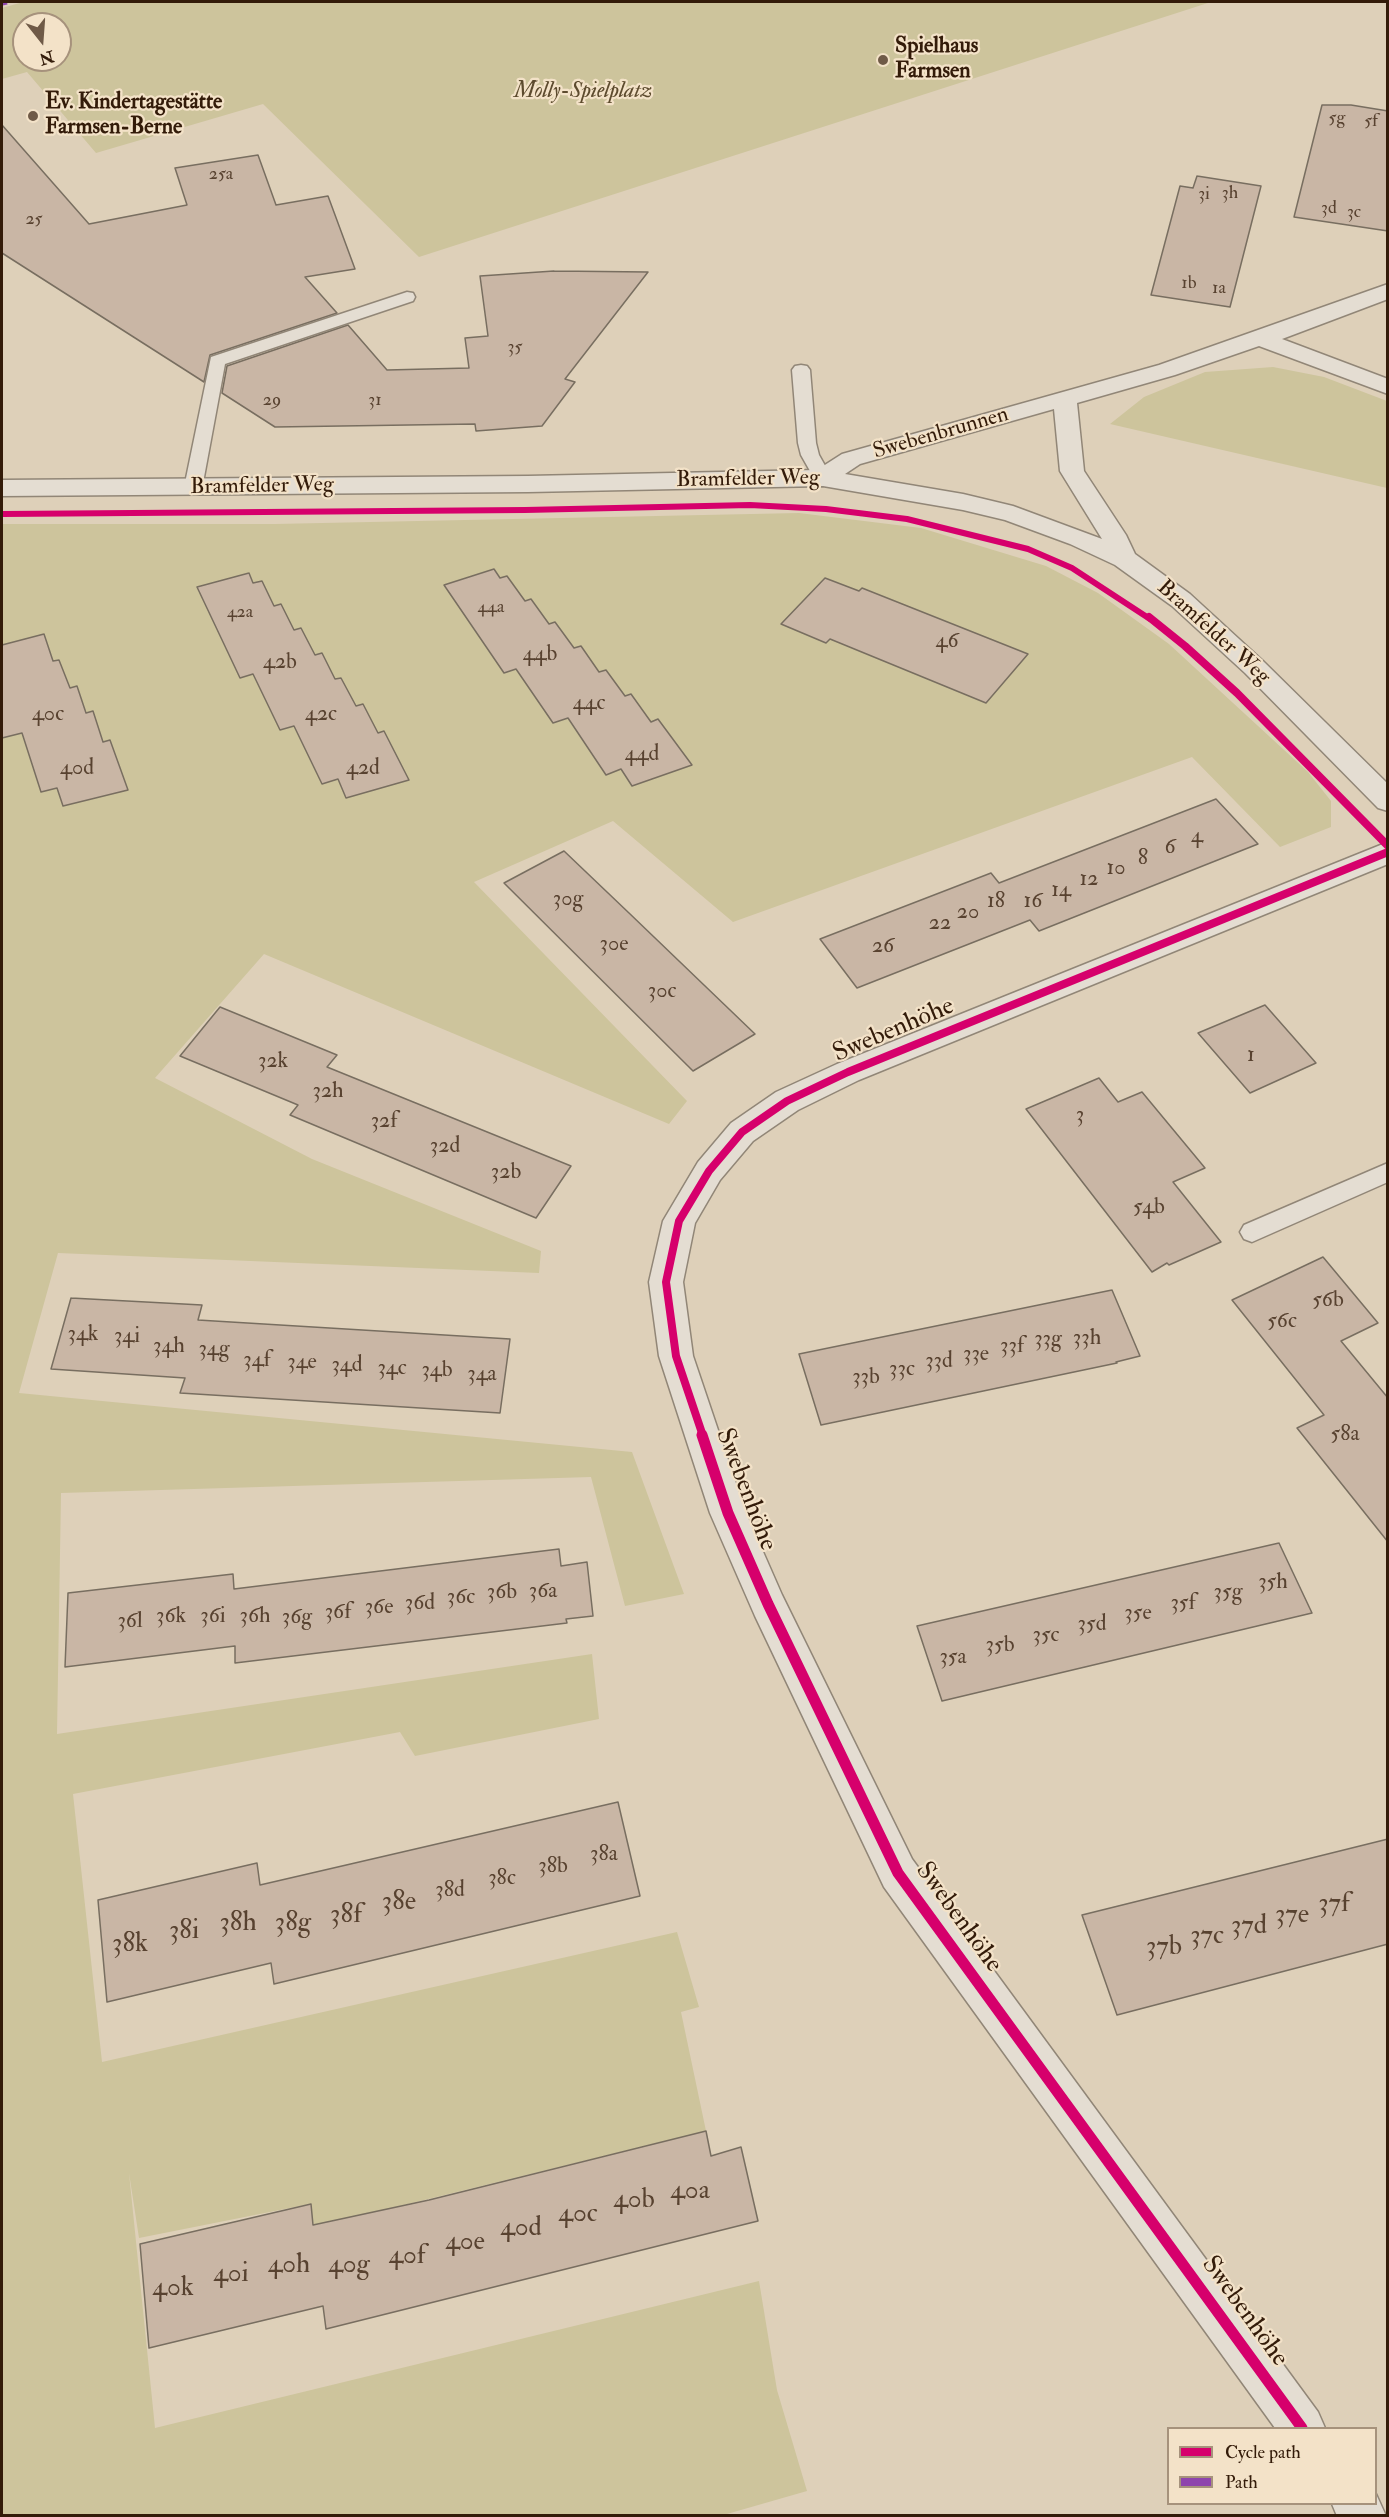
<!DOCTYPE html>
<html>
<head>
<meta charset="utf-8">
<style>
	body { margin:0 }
	#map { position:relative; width:1389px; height:2517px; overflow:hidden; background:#ded0b9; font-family:"IM FELL Double Pica",serif }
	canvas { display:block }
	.frame { position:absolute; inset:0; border:3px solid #331b09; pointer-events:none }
	.legend { position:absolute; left:1167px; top:2427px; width:210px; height:78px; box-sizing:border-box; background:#f3e2c8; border:2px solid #a6927c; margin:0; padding:8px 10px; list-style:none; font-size:18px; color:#331b09 }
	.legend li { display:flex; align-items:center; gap:12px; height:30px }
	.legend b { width:30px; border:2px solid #a6927c }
	.north { position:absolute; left:12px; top:12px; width:60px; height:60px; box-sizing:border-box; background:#f3e2c8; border:2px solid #a6927c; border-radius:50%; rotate:163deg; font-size:16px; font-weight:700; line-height:24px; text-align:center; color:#331b09 }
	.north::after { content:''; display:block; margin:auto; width:21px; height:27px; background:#6f5a47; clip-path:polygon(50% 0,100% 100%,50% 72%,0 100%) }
</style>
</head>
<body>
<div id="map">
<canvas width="1389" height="2517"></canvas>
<div class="frame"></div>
<ul class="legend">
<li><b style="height:8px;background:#d6006c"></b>Cycle path</li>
<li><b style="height:8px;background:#8e44ad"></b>Path</li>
</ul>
<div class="north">N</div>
</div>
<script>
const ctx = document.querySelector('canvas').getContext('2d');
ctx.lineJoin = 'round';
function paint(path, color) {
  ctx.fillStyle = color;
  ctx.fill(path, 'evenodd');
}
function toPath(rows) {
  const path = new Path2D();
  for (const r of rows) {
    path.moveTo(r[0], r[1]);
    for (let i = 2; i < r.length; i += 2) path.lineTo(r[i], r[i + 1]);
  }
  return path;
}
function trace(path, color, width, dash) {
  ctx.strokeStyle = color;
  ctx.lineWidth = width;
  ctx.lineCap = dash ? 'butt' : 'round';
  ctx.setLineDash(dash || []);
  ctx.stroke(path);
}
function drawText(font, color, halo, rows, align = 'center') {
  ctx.font = font + ' "IM FELL Double Pica",serif';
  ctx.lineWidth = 4.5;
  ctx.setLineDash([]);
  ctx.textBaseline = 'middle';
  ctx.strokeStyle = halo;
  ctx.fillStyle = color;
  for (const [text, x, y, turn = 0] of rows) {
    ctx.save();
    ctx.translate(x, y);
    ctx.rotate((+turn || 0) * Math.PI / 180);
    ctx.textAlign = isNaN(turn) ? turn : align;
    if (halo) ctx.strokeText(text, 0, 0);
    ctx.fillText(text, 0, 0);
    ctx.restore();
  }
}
paint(toPath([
	[23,2,1211,2,419,257,263,104,96,153,27,72,2,79,2,8],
	[24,24,60,24,60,60,24,60],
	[1273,367,1324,377,1387,401,1387,488,1110,424,1144,397,1205,372],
	[799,513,921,528,1046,566,1098,593,1169,644,1308,772,1331,801,1331,827,1280,847,1192,757,733,922,613,821,474,882,687,1101,669,1124,264,954,155,1078,312,1159,541,1251,539,1273,58,1253,19,1393,632,1452,684,1594,625,1606,591,1477,61,1493,57,1734,592,1654,599,1719,415,1756,400,1732,73,1794,102,2062,677,1932,699,2007,681,2012,706,2131,314,2227,310,2204,139,2238,129,2173,155,2428,759,2281,777,2390,807,2491,720,2516,2,2516,2,524,275,524]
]), '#cdc49c');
const building = toPath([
	[1322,105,1351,105,1388,111,1388,231,1294,217,1322,105],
	[2,125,89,224,187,205,175,168,258,155,276,205,328,196,355,269,305,277,337,313,210,355,204,382,2,253,2,125],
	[1197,176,1261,186,1230,307,1151,295,1180,186,1193,188,1197,176],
	[554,271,648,272,565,379,575,382,542,426,476,431,475,424,275,427,222,393,227,366,348,325,387,370,469,368,465,338,488,336,480,276,554,271],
	[494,569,500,578,507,576,525,601,531,599,549,624,555,622,574,648,581,646,599,672,606,670,625,696,631,694,651,722,658,719,692,765,632,786,621,769,606,775,568,718,553,723,516,669,504,673,444,585,494,569],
	[249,573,253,583,262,581,274,606,281,604,294,630,301,628,315,655,322,653,335,679,341,678,356,706,363,704,378,733,384,731,409,780,346,798,338,779,322,784,294,726,280,730,253,674,240,678,197,587,249,573],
	[825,578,859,591,862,588,1028,654,986,703,830,639,826,643,781,624,825,578],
	[44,634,53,661,59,660,70,688,77,686,86,713,93,711,103,742,110,740,128,790,63,806,57,788,41,792,22,733,2,738,2,645,44,634],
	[1216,799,1258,844,1039,931,1030,920,857,988,820,939,991,873,999,883,1216,799],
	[564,851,629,913,755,1034,693,1071,504,883,564,851],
	[1265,1005,1316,1063,1250,1093,1198,1033,1265,1005],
	[220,1007,337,1055,327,1067,571,1166,536,1218,290,1115,298,1105,180,1056,220,1007],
	[1099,1078,1118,1102,1142,1092,1205,1168,1173,1182,1221,1242,1169,1265,1167,1263,1152,1272,1026,1109,1099,1078],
	[1323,1257,1378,1323,1341,1341,1388,1398,1388,1542,1297,1428,1324,1415,1232,1300,1323,1257],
	[1112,1290,1140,1356,1116,1362,1117,1363,821,1425,799,1354,1112,1290],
	[71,1298,202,1305,198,1320,510,1339,500,1413,180,1393,185,1378,51,1369,71,1298],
	[1279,1543,1312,1613,942,1701,917,1626,1279,1543],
	[559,1549,561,1566,587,1562,593,1616,566,1619,567,1623,235,1663,235,1646,65,1667,68,1593,233,1574,234,1589,559,1549],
	[618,1802,640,1896,274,1984,271,1963,107,2002,98,1900,257,1863,260,1885,618,1802],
	[1388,1839,1388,1944,1117,2015,1082,1915,1388,1839],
	[706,2131,711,2156,741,2147,758,2221,326,2329,323,2306,149,2348,140,2244,311,2204,313,2225,429,2200,706,2131]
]);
paint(building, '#c9b6a5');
trace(building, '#786e60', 1.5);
const lane = toPath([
	[407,292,413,293,415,297,413,301,225,364,202,488,199,492,193,494,187,492,184,488,211,357,407,292],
	[801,365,807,366,810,370,816,443,819,455,832,478,829,482,823,484,817,482,814,478,801,455,798,443,792,370,795,366,801,365],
	[1388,1163,1388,1182,1252,1242,1244,1239,1240,1232,1244,1225,1388,1163]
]);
const street = toPath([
	[1388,284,1388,299,1282,339,1388,379,1388,394,1259,346,1175,375,1077,403,1084,471,1126,535,1135,554,1190,594,1263,661,1388,784,1388,811,1378,808,1245,673,1172,606,1115,565,1070,544,1005,520,963,510,823,486,528,492,2,496,2,480,528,476,817,470,842,454,1159,365,1388,284],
	[1054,409,1060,471,1102,539,1013,506,963,494,845,474,860,464,1054,409],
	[1388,842,1388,864,859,1080,798,1110,753,1141,720,1180,695,1223,683,1282,693,1356,746,1513,782,1595,912,1859,1318,2412,1325,2428,1275,2428,884,1887,755,1616,710,1513,659,1356,649,1282,663,1221,698,1162,731,1123,776,1092,837,1064,1388,842],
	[1376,2494,1386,2516,1337,2516,1332,2504,1376,2504,1376,2494]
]);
trace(lane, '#918677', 3);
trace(street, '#918677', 3);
paint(lane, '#e4ddd2');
paint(street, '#e4ddd2');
trace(toPath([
	[2,3,7,2]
]), '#8e44ad', 5, [10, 5]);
trace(toPath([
	[2,514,525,510,750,505,826,509,907,519,1028,549,1072,568,1150,619]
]), '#d6006c', 6);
trace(toPath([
	[1149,617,1185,646,1237,693,1388,846],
	[703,1436,676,1356,666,1282,679,1221,709,1171,742,1132,787,1101,848,1072,1388,852]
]), '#d6006c', 8);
trace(toPath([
	[702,1435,728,1513,768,1604,898,1873,1302,2428]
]), '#d6006c', 11);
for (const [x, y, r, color] of [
	[883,60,6,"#6f5a47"],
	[33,116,6,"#6f5a47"]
]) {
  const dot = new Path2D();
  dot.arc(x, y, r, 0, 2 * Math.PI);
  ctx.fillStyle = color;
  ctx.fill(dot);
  trace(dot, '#f3e2c8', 2);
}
drawText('18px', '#584230', null, [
	["5g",1337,119],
	["5f",1371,122],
	["25a",221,175],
	["3h",1230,194],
	["3i",1204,195],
	["3d",1329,209],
	["3c",1354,213],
	["25",34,220],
	["1b",1189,284],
	["1a",1219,289],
	["35",515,348],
	["29",272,401],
	["31",375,401],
	["44a",491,608],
	["42a",240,613]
]);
drawText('bold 22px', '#331b09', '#f3e2c8', [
	["Spielhaus",895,47],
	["Farmsen",895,72],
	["Ev. Kindertagestätte",45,103],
	["Farmsen-Berne",45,128]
], 'left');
drawText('italic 22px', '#5d4b2e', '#f3e2c8', [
	["Molly-Spielplatz",583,92]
]);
drawText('22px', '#331b09', '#f3e2c8', [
	["Swebenbrunnen",941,434,-16],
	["Bramfelder Weg",748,480,-1],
	["Bramfelder Weg",262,487,-1],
	["Bramfelder Weg",1213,633,42]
]);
drawText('22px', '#584230', null, [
	["46",947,642],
	["44b",540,655],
	["42b",280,663],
	["44c",589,704],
	["40c",48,715],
	["42c",321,715],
	["44d",642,755],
	["40d",77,769],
	["42d",363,769],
	["4",1197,837],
	["6",1170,848],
	["8",1143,859],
	["10",1116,869],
	["12",1089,880],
	["14",1061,891],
	["30g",568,900],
	["18",996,902],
	["16",1033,902],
	["20",968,913],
	["22",940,924],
	["30e",614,945],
	["26",883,947],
	["30c",662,992],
	["1",1251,1056],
	["32k",273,1062],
	["32h",328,1092],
	["3",1080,1116],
	["32f",384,1122],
	["32d",445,1147],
	["32b",506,1173],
	["54b",1149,1208],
	["56b",1328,1301],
	["56c",1282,1322],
	["34k",83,1335],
	["34i",127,1337],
	["33h",1087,1339],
	["33g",1048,1340],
	["34h",169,1347],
	["33f",1012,1347],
	["34g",214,1350],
	["33e",976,1355],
	["34f",257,1361],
	["33d",939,1362],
	["34e",302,1363],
	["34d",347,1366],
	["34c",392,1369],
	["33c",902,1370],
	["34b",437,1371],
	["34a",482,1375],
	["33b",866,1378],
	["58a",1345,1435],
	["35h",1273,1583],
	["36a",543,1592],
	["36b",502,1593],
	["35g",1228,1593],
	["36c",461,1598],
	["36d",420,1604],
	["35f",1183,1604],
	["36e",379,1608],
	["36f",338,1613],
	["35e",1138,1614],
	["36k",171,1617],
	["36i",213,1617],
	["36h",255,1617],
	["36g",297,1618],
	["36l",130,1622],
	["35d",1092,1625],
	["35c",1046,1636],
	["35b",1000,1646],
	["35a",953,1658],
	["38a",604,1855],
	["38b",553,1867],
	["38c",502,1879],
	["38d",450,1891]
]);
drawText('26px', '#331b09', '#f3e2c8', [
	["Swebenhöhe",894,1031,-23],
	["Swebenhöhe",745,1490,69],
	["Swebenhöhe",958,1918,54],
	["Swebenhöhe",1244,2312,54]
]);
drawText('27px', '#584230', null, [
	["38e",399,1903],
	["37f",1334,1905],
	["38f",346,1916],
	["37e",1292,1916],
	["38h",238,1924],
	["38g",293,1924],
	["37d",1249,1927],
	["38i",184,1932],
	["37c",1207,1937],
	["38k",130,1945],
	["37b",1164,1948],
	["40a",690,2192],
	["40b",634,2201],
	["40c",578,2215],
	["40d",521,2229],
	["40e",465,2243],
	["40f",407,2257],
	["40h",289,2266],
	["40g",349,2266],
	["40i",231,2275],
	["40k",173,2289]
]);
</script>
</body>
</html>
